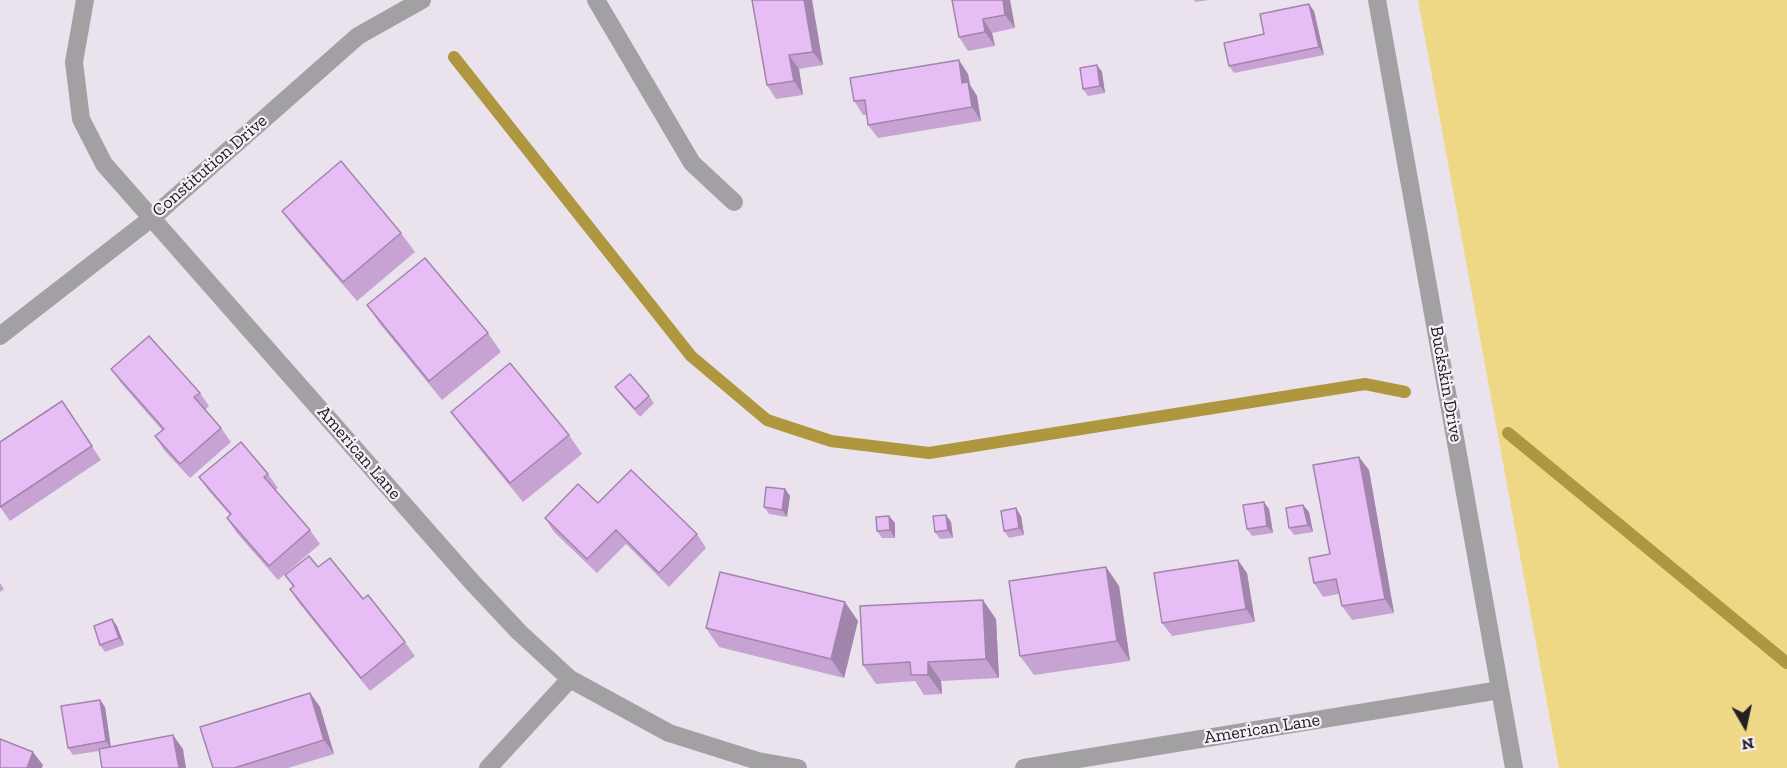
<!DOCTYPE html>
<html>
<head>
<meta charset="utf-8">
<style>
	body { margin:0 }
	#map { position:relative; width:1787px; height:768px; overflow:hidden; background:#eae3ed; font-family:"Zilla Slab",serif }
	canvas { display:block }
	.north { position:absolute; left:1715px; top:696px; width:60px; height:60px; -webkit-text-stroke:4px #f7f0fa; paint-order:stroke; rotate:171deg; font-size:16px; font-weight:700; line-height:24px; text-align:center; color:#222023 }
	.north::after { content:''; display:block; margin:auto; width:21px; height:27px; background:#222023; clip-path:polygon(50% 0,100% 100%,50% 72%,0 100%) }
</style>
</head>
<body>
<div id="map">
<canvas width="1787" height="768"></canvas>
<div class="north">N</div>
</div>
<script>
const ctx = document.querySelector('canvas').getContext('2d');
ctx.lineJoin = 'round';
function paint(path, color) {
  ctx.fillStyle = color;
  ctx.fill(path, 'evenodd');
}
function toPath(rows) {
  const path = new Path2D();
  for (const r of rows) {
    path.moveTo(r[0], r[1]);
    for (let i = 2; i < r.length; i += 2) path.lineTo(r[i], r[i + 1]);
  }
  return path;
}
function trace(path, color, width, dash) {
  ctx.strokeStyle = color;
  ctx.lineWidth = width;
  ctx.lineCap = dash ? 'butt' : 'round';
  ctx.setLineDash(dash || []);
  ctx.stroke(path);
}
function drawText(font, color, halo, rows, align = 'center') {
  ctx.font = font + ' "Zilla Slab",serif';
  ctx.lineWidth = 4.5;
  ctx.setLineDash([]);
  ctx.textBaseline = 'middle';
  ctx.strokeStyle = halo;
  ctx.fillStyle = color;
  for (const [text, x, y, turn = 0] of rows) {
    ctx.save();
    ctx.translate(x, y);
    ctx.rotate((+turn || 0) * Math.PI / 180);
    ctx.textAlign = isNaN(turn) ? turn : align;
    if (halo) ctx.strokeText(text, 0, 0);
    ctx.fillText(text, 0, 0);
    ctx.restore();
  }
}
paint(toPath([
	[1418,0,1787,0,1787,768,1559,768]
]), '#eed885');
trace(toPath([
	[454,57,691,356,767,420,831,441,929,453,1365,384,1405,392],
	[1508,433,1787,663]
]), '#ae973e', 12);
trace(toPath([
	[596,0,692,163,734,202]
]), '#a3a0a4', 18);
trace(toPath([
	[85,0,74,62,81,119,104,164,472,582,519,632,570,679,669,733,758,761,798,768],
	[1377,0,1514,768],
	[0,336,153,217,358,36,422,0],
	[488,768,570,679],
	[1024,768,1500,690]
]), '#a3a0a4', 18);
paint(toPath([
	[812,0,823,65,799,69,803,95,776,99,767,85],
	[952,0,1010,0,1015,28,992,33,995,46,968,51,959,37],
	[1194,0,1209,0,1195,2],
	[1314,11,1324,55,1234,73,1229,66,1264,34],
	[1097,65,1102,72,1105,93,1088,96,1083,89],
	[968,74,970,85,977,96,981,121,878,138,868,125,867,115,863,115,854,101],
	[282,211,401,233,415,252,357,301,296,230],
	[367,305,488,333,501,352,442,400,380,324],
	[111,369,200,393,209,406,205,410,221,428,231,442,190,478,164,450,155,436,162,430,121,383],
	[615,387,649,396,654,403,640,417,620,394],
	[62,401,101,460,10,521,0,507],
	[451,412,569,435,582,454,523,502,465,431],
	[1369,470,1394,613,1352,620,1342,606,1339,594,1323,597,1314,583,1330,554],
	[268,474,278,488,275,490,310,530,320,544,278,580,236,532,227,518,230,515,209,491,199,477],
	[785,489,790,496,787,517,769,514,764,507],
	[598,503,697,534,706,548,669,587,626,544,597,573,554,532,545,518],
	[1303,505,1309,512,1313,532,1294,535,1289,528],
	[1269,509,1273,533,1252,536,1247,529],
	[946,515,951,522,953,538,940,539,935,532],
	[889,516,895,523,895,538,882,538,877,531],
	[1021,516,1024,535,1009,538,1004,531],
	[318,567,363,599,405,642,415,656,370,691,299,603,290,589,293,587,285,575],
	[1106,567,1119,586,1130,661,1034,675,1020,656],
	[1247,573,1255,622,1172,636,1162,623],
	[0,583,4,589,0,592],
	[996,619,999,678,941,681,942,694,924,695,915,681,876,684,863,665],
	[858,621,844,678,719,647,706,628],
	[117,626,124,645,105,652,100,645],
	[310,693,320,707,334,754,288,768,213,768],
	[100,700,105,707,111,747,183,749,99,751,73,755,68,748]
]), '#c7a3d4');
paint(toPath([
	[804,0,812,0,823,65,813,52],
	[1003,0,1010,0,1015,28,1005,15],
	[1309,4,1314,11,1324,55,1319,47],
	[983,19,992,33,995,46,985,32],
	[789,55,799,69,803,95,794,81],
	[959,60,968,74,970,85,977,96,981,121,972,107,962,83],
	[1097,65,1102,72,1105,93,1100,86],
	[1359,457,1369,470,1394,613,1385,599],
	[785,489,790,496,787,517,782,510],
	[1264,502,1269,509,1273,533,1267,526],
	[1303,505,1309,512,1313,532,1308,525],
	[1016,508,1021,516,1024,535,1019,528],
	[946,515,951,522,953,538,948,530],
	[889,516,895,523,895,538,890,530],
	[1238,560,1247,573,1255,622,1246,609],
	[1106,567,1119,586,1130,661,1117,641],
	[983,600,996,619,999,678,986,659],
	[845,602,858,621,844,678,831,659],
	[112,619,117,626,124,645,119,638],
	[928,662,941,681,942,694,928,675],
	[310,693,320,707,334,754,324,740],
	[100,700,105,707,111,749,106,741],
	[173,735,183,749,186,768,179,768],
	[33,752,43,765,42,768,27,768]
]), '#a284ac');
const building = toPath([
	[752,0,804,0,813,52,789,55,794,81,767,85,752,0],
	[952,0,1003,0,1005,15,983,19,985,32,959,37,952,0],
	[1309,4,1319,47,1229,66,1224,43,1264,34,1260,14,1309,4],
	[959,60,962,83,968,82,972,107,868,125,865,100,854,101,850,78,959,60],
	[1097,65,1100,86,1083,89,1080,68,1097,65],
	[341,161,401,233,343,282,282,211,341,161],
	[425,258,488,333,429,381,367,305,425,258],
	[149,336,200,393,194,397,221,428,180,464,155,436,164,429,111,369,149,336],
	[510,363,569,435,510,483,451,412,510,363],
	[630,374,649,396,635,409,615,387,630,374],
	[62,401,92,446,0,507,0,442,62,401],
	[241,442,268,474,264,477,310,530,269,566,227,518,231,514,199,477,241,442],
	[1359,457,1385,599,1342,606,1336,579,1314,583,1309,558,1330,554,1313,465,1359,457],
	[631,470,697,534,659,573,616,530,587,559,545,518,578,484,598,503,631,470],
	[766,487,785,489,782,510,764,507,766,487],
	[1264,502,1267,526,1247,529,1243,505,1264,502],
	[1303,505,1308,525,1289,528,1286,508,1303,505],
	[1016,508,1019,528,1004,531,1001,511,1016,508],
	[946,515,948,530,935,532,933,516,946,515],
	[889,516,890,530,877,531,876,517,889,516],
	[309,556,318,567,330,558,363,599,368,595,405,642,361,678,290,589,294,586,285,575,309,556],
	[1238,560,1246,609,1162,623,1154,573,1238,560],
	[1106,567,1117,641,1020,656,1009,581,1106,567],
	[720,572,845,602,831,659,706,628,720,572],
	[983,600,986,659,928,662,928,675,911,675,910,662,863,665,860,606,983,600],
	[112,619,119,638,100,645,94,626,112,619],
	[310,693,324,740,234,768,213,768,200,727,310,693],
	[100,700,106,741,68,748,61,706,100,700],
	[173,735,179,768,102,768,99,749,173,735],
	[0,739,33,752,27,768,0,768,0,739]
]);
paint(building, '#e7bdf6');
trace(building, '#a284ac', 1.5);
drawText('18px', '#222023', '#f7f0fa', [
	["Constitution Drive",210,166,-41],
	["Buckskin Drive",1446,384,80],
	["American Lane",359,453,49],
	["American Lane",1262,729,-9]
]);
</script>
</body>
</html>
